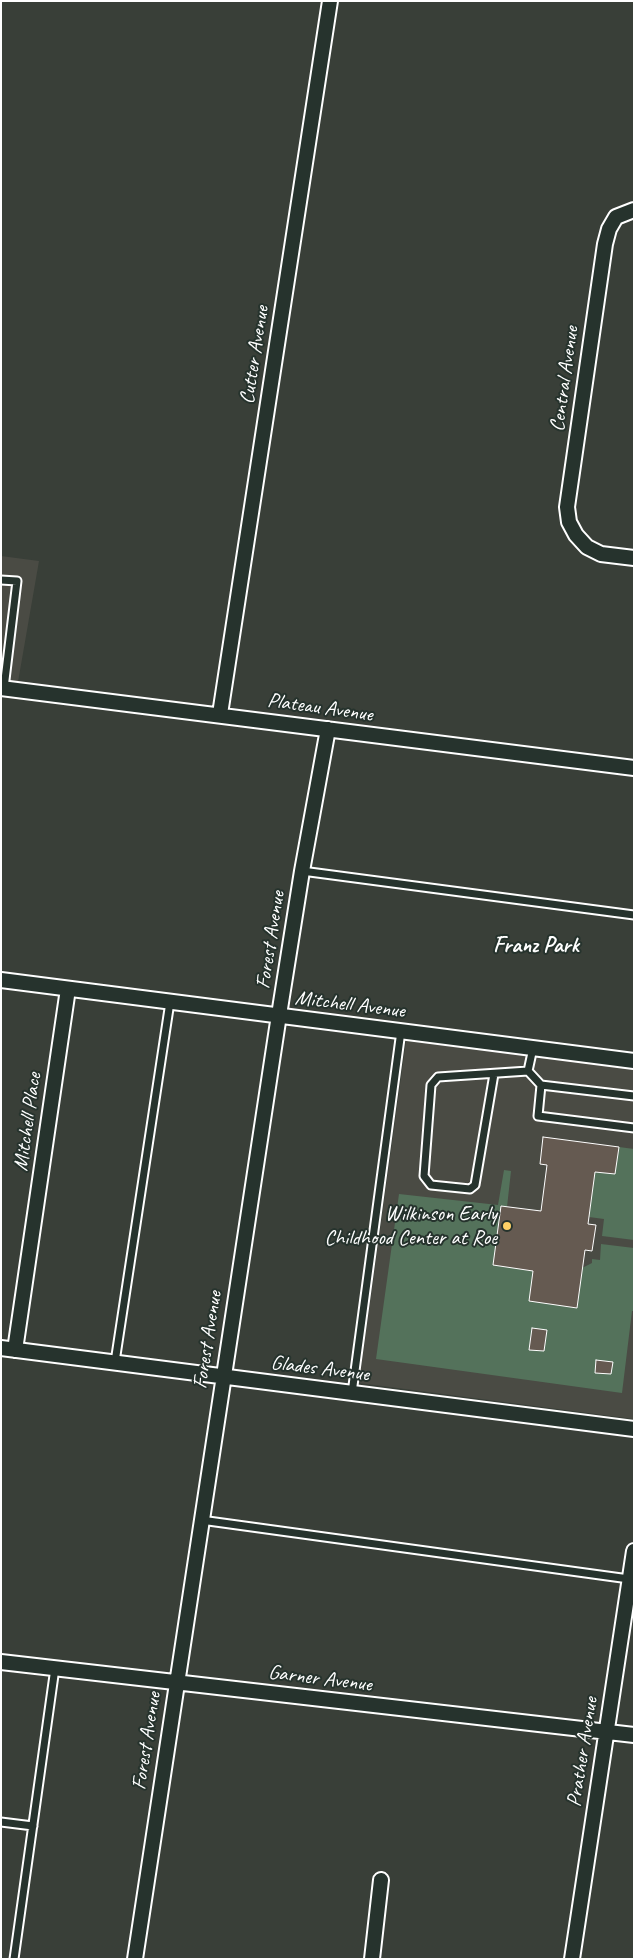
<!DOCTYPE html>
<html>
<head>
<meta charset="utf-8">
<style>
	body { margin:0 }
	#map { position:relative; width:635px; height:1960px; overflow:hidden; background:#393f38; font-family:Caveat,sans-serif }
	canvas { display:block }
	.frame { position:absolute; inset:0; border:2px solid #fff; pointer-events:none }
</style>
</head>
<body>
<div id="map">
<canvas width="635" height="1960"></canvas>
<div class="frame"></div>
</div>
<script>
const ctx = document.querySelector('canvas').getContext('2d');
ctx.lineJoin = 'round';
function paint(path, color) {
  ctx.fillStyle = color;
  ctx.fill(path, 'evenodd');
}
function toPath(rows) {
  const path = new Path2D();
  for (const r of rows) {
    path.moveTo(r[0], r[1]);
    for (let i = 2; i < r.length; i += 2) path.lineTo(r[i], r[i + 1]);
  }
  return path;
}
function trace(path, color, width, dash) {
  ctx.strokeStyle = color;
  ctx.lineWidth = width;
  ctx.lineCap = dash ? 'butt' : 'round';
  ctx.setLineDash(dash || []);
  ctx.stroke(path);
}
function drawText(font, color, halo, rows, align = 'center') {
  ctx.font = font + ' Caveat,sans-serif';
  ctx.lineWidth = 4;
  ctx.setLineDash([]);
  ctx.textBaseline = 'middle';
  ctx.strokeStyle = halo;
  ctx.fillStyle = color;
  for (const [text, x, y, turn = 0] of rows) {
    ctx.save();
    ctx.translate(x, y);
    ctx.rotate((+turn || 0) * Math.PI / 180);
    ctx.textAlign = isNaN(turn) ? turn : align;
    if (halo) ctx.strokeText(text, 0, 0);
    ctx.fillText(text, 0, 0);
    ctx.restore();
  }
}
paint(toPath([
	[1,556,39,561,18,682,1,680],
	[406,1041,634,1069,634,1419,359,1383]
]), '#4a4b44');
paint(toPath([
	[619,1147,634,1149,634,1240,602,1236,604,1219,589,1217,595,1172,615,1174],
	[504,1170,511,1171,507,1207,501,1206,493,1265,533,1271,529,1301,577,1308,582,1268,592,1263,592,1259,600,1260,601,1244,634,1248,634,1311,632,1311,622,1393,376,1359,399,1194,498,1205],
	[532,1328,547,1330,543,1351,529,1349]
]), '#54725b');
const building = toPath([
	[543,1137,619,1147,615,1174,595,1172,588,1224,596,1225,592,1251,585,1250,577,1308,529,1301,533,1271,493,1265,501,1206,541,1211,547,1165,540,1164,543,1137],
	[532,1328,547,1330,544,1351,529,1350,532,1328],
	[596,1360,613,1362,611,1374,595,1373,596,1360]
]);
paint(building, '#655a51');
trace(building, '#fff', 1);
const service = toPath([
	[1,580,17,581,4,688],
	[302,871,634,915],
	[528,1071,541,1085,538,1116,634,1128],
	[494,1074,475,1185,470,1189,431,1185,424,1176,431,1085,438,1077,528,1071,533,1048],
	[541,1085,634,1096],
	[115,1362,170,1002],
	[352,1393,401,1031],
	[201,1520,629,1579],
	[1,1822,33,1826],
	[14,1959,55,1668]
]);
const minor = toPath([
	[634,210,616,217,609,229,605,244,567,507,569,522,576,535,587,547,601,554,634,558],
	[1,688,634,768],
	[220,714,330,1],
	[1,980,634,1061],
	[1,1348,634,1429],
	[15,1350,68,989],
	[1,1662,634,1735],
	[135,1959,279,1015,302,871,328,729],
	[372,1959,381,1880],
	[572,1959,634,1551]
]);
trace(service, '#fff', 11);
trace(minor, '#fff', 18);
trace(service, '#26332d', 7);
trace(minor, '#26332d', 14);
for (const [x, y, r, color] of [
	[507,1226,5,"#ffd166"]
]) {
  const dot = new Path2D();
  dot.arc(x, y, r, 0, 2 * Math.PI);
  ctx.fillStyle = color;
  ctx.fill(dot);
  trace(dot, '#26332d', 2);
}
drawText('21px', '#fff', '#26332d', [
	["Cutter Avenue",255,355,-81],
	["Central Avenue",565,379,-82],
	["Plateau Avenue",320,708,8],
	["Forest Avenue",271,940,-81],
	["Mitchell Avenue",350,1005,7],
	["Mitchell Place",28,1122,-82],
	["Forest Avenue",208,1340,-81],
	["Glades Avenue",320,1369,7],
	["Garner Avenue",320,1679,7],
	["Forest Avenue",147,1741,-81],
	["Prather Avenue",583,1752,-81]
]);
drawText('21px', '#fff', '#26332d', [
	["Wilkinson Early",497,1214],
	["Childhood Center at Roe",497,1238]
], 'right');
drawText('bold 22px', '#fff', '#26332d', [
	["Franz Park",536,946]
]);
</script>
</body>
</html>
